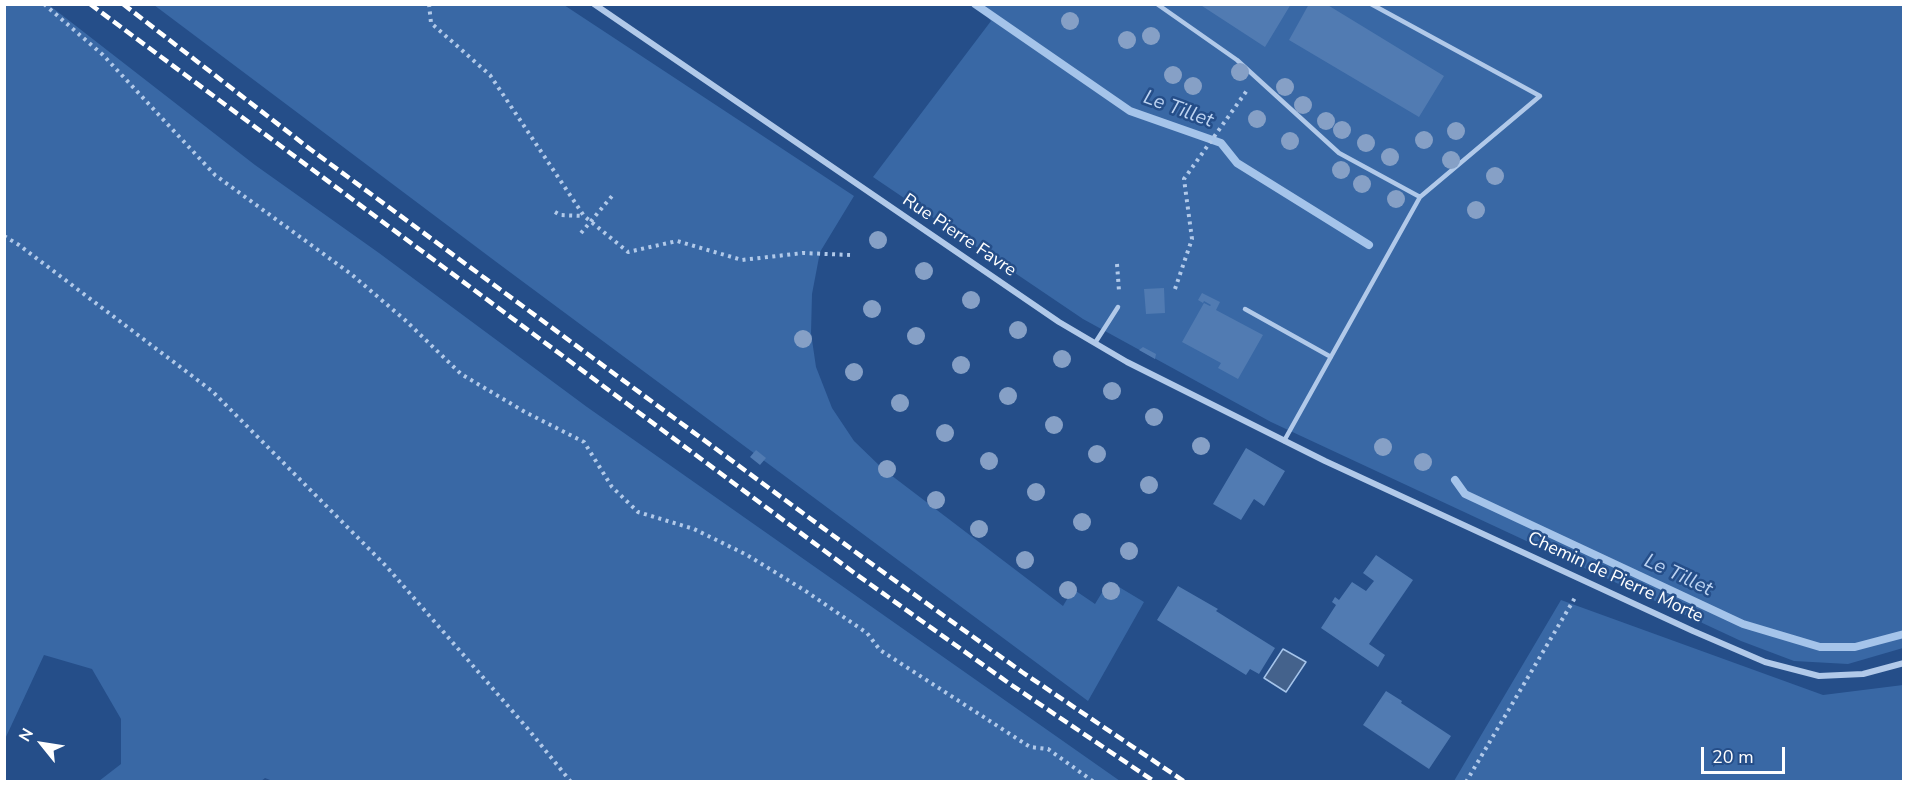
<!DOCTYPE html>
<html>
<head>
<meta charset="utf-8">
<style>
	body { margin:0 }
	#map { position:relative; width:1908px; height:786px; overflow:hidden; background:#254e89; font-family:"Nunito Sans",sans-serif }
	canvas { display:block }
	.frame { position:absolute; inset:0; border:6px solid #fff; pointer-events:none }
	.north { position:absolute; left:12px; top:714px; width:60px; height:60px; -webkit-text-stroke:4px #254e89; paint-order:stroke; rotate:300deg; font-size:16px; font-weight:700; line-height:24px; text-align:center; color:#fff }
	.north::after { content:''; display:block; margin:auto; width:21px; height:27px; background:#fff; clip-path:polygon(50% 0,100% 100%,50% 72%,0 100%) }
	.scale { position:absolute; left:1701px; top:747px; width:84px; height:27px; box-sizing:border-box; border:3px solid #fff; border-top:0; padding-left:8px; font-size:18px; line-height:21px; white-space:nowrap; color:#fff; -webkit-text-stroke:4px #254e89; paint-order:stroke }
</style>
</head>
<body>
<div id="map">
<canvas width="1908" height="786"></canvas>
<div class="frame"></div>
<div class="north">N</div>
<div class="scale">20 m</div>
</div>
<script>
const ctx = document.querySelector('canvas').getContext('2d');
ctx.lineJoin = 'round';
function paint(path, color) {
  ctx.fillStyle = color;
  ctx.fill(path, 'evenodd');
}
function toPath(rows) {
  const path = new Path2D();
  for (const r of rows) {
    path.moveTo(r[0], r[1]);
    for (let i = 2; i < r.length; i += 2) path.lineTo(r[i], r[i + 1]);
  }
  return path;
}
function trace(path, color, width, dash) {
  ctx.strokeStyle = color;
  ctx.lineWidth = width;
  ctx.lineCap = dash ? 'butt' : 'round';
  ctx.setLineDash(dash || []);
  ctx.stroke(path);
}
function drawText(font, color, halo, rows, align = 'center') {
  ctx.font = font + ' "Nunito Sans",sans-serif';
  ctx.lineWidth = 5;
  ctx.setLineDash([]);
  ctx.textBaseline = 'middle';
  ctx.strokeStyle = halo;
  ctx.fillStyle = color;
  for (const [text, x, y, turn = 0] of rows) {
    ctx.save();
    ctx.translate(x, y);
    ctx.rotate((+turn || 0) * Math.PI / 180);
    ctx.textAlign = isNaN(turn) ? turn : align;
    if (halo) ctx.strokeText(text, 0, 0);
    ctx.fillText(text, 0, 0);
    ctx.restore();
  }
}
paint(toPath([
	[49,5,255,165,379,253,587,407,1120,781,275,782,265,778,260,782,99,781,121,764,121,719,92,669,44,655,5,739,5,5],
	[154,5,564,5,854,196,820,252,812,294,811,333,816,367,832,408,854,441,883,469,1063,606,1073,589,1095,604,1109,581,1144,602,1088,701,499,264],
	[977,5,1903,5,1903,648,1848,664,1794,661,1741,641,1271,422,1083,319,873,177,991,21],
	[1561,600,1823,695,1903,685,1903,781,1454,781]
]), '#3968a5');
const water = toPath([
	[1283,649,1306,662,1286,692,1264,678,1283,649]
]);
paint(water, '#44628c');
trace(water, '#a5c4ea', 1.5);
trace(toPath([
	[975,4,1130,111,1221,143,1237,163,1369,245],
	[1455,480,1465,494,1743,624,1820,647,1855,647,1904,634]
]), '#a5c4ea', 8);
paint(toPath([
	[1199,4,1291,4,1265,47],
	[1309,4,1326,4,1444,76,1419,117,1289,40],
	[1164,288,1165,313,1146,314,1144,289],
	[1202,293,1220,302,1216,310,1263,335,1238,379,1218,368,1221,363,1182,342,1204,303,1210,306,1211,305,1204,301,1203,303,1198,300],
	[1143,347,1156,354,1155,359,1139,350],
	[1246,448,1285,471,1264,506,1254,499,1241,520,1213,504],
	[756,450,766,458,760,465,750,457],
	[1376,555,1413,580,1369,644,1385,655,1378,667,1321,628,1336,605,1332,602,1335,597,1339,600,1352,582,1366,591,1374,581,1363,573],
	[1178,586,1218,609,1216,611,1275,648,1259,674,1250,669,1246,675,1157,620],
	[1386,691,1402,701,1401,703,1451,736,1429,769,1363,725]
]), '#517bb2');
trace(toPath([
	[44,4,103,55,215,175,351,274,405,320,461,374,525,412,584,442,612,487,638,512,694,529,747,555,804,590,867,633,880,650,1030,747,1048,749,1094,782],
	[429,4,431,23,490,75,584,216,628,252,677,241,742,260,803,253,850,255],
	[555,212,560,215,583,216],
	[581,233,612,196],
	[4,236,19,245,212,391,386,566,528,729,571,782],
	[1117,264,1119,291],
	[1175,289,1192,239,1184,179,1248,89],
	[1466,782,1576,596]
]), '#b1c9e9', 4, [3, 4.5]);
trace(toPath([
	[1157,4,1237,60,1339,153,1420,197],
	[1245,309,1331,357],
	[1095,343,1118,307],
	[1284,441,1420,197,1540,96,1371,4]
]), '#b1c9e9', 4.5);
trace(toPath([
	[594,4,1059,322,1127,362,1325,461,1693,631,1765,662,1819,676,1863,674,1904,663]
]), '#b1c9e9', 6);
trace(toPath([
	[90,4,853,572,1010,684,1155,782],
	[123,4,310,149,865,559,1022,672,1185,782]
]), '#fff', 4.5, [10, 4.5]);
ctx.fillStyle = '#86a0c6';
for (const [x, y] of [
	[1070,21],
	[1151,36],
	[1127,40],
	[1240,72],
	[1173,75],
	[1193,86],
	[1285,87],
	[1303,105],
	[1257,119],
	[1326,121],
	[1342,130],
	[1456,131],
	[1424,140],
	[1290,141],
	[1366,143],
	[1390,157],
	[1451,160],
	[1341,170],
	[1495,176],
	[1362,184],
	[1396,199],
	[1476,210],
	[878,240],
	[924,271],
	[971,300],
	[872,309],
	[1018,330],
	[916,336],
	[803,339],
	[1062,359],
	[961,365],
	[854,372],
	[1112,391],
	[1008,396],
	[900,403],
	[1154,417],
	[1054,425],
	[945,433],
	[1201,446],
	[1383,447],
	[1097,454],
	[989,461],
	[1423,462],
	[887,469],
	[1149,485],
	[1036,492],
	[936,500],
	[1082,522],
	[979,529],
	[1129,551],
	[1025,560],
	[1068,590],
	[1111,591]
]) {
  ctx.beginPath();
  ctx.arc(x, y, 9, 0, 2 * Math.PI);
  ctx.fill();
}
drawText('18px', '#fff', '#254e89', [
	["Rue Pierre Favre",959,236,34],
	["Chemin de Pierre Morte",1615,578,25]
]);
drawText('italic 20px', '#bdd3f1', '#254e89', [
	["Le Tillet",1178,110,20],
	["Le Tillet",1678,576,25]
]);
</script>
</body>
</html>
